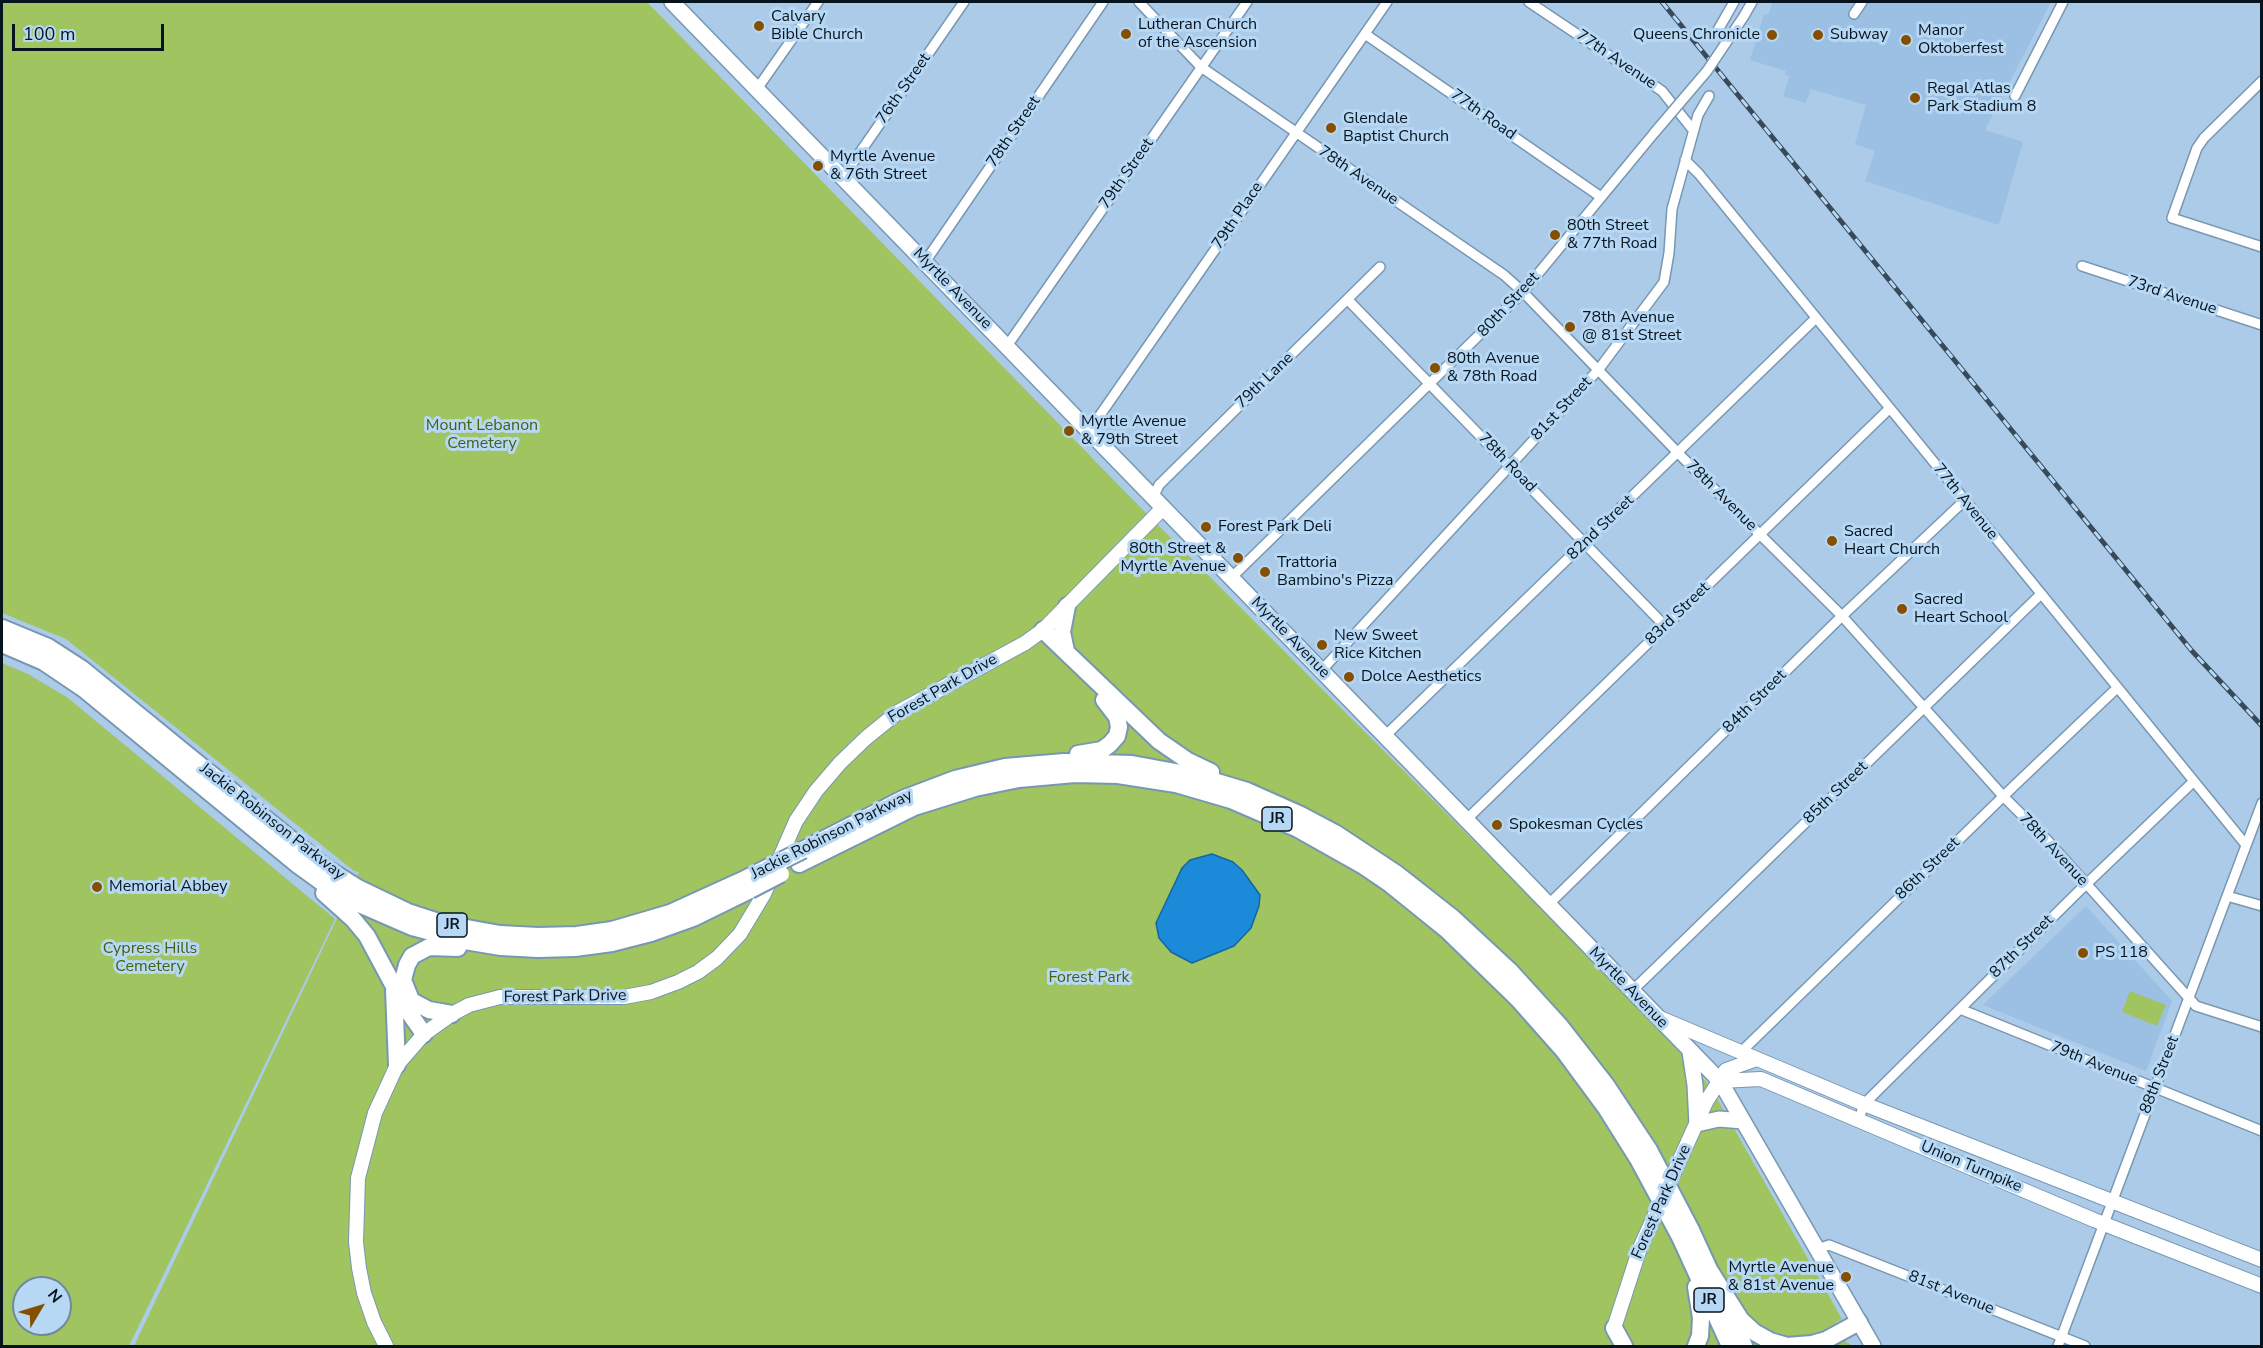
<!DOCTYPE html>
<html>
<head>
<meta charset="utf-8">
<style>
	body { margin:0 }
	#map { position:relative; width:2263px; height:1348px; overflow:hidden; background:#abcbe8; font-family:"Nunito Sans",sans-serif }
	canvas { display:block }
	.frame { position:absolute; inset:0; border:3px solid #07131d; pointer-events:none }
	.north { position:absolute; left:12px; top:1276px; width:60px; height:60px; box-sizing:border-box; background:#b7d8f5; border:2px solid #71899f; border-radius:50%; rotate:52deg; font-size:16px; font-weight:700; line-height:24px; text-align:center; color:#07131d }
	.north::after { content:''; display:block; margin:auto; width:21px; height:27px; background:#864f00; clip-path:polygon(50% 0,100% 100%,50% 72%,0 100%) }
	.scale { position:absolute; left:12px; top:24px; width:152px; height:27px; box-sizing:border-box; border:3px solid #07131d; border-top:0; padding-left:8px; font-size:18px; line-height:21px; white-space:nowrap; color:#07131d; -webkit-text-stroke:4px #b7d8f5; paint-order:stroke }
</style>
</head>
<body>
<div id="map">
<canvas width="2263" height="1348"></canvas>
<div class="frame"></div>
<div class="north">N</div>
<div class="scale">100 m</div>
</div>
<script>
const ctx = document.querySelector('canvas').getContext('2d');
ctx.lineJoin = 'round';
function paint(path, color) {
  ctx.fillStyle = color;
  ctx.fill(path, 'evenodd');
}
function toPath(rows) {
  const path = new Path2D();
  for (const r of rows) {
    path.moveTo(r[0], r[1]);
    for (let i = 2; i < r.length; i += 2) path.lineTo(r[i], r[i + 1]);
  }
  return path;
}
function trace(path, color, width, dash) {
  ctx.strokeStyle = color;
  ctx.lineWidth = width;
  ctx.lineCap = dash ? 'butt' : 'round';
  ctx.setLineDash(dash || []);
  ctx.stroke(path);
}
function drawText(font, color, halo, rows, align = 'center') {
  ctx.font = font + ' "Nunito Sans",sans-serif';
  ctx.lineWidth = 6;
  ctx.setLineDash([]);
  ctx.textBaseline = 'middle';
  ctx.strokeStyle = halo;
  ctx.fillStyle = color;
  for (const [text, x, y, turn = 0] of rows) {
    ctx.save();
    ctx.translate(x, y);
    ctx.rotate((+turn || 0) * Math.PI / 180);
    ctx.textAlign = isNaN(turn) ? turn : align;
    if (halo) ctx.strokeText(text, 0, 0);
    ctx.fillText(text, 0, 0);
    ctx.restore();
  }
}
paint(toPath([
	[1773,2,2051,2,1985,130,2023,142,1999,225,1865,181,1875,151,1855,144,1866,105,1811,89,1806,103,1783,96,1790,76,1785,75,1786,71,1750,60,1764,14,1768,15],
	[2086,906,2172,1001,2146,1071,1983,1005]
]), '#9bc0e3');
paint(toPath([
	[2,2,647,2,1138,505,1628,995,1710,1086,1842,1319,1835,1323,1846,1342,1853,1346,134,1346,359,872,354,871,66,639,2,613],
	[2,663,28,674,68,698,335,919,129,1346,2,1346],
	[24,1288,60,1288,60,1324,24,1324],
	[2130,991,2166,1005,2157,1026,2122,1012]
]), '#9fc460');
const water = toPath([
	[1212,854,1233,862,1242,870,1260,895,1259,906,1251,928,1234,946,1192,963,1171,952,1159,938,1156,923,1182,868,1190,860,1212,854]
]);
paint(water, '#1b8ad8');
trace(water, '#1566a0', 1.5);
const street = toPath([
	[1139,2,1201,67,1504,275,1523,292,1683,458,1842,616,2003,796,2047,840,2196,1006,2262,1027],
	[1529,2,1662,91,1693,130],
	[1854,14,1862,2],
	[1744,16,1752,2],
	[1718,30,1734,2],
	[1365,34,1601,197],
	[2262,81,2204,138,2197,148,2172,218,2262,247],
	[757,89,818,2],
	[2015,96,2063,2],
	[1685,160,1699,174,2246,845],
	[843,177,964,2],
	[925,262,1103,2],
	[2082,266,2262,325],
	[1348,300,1665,626],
	[1007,346,1247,2],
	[1089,431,1387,2],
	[1153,498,1159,485,1380,267],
	[1231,578,1523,292,1655,132],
	[1321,671,1599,369,1664,282,1669,253,1672,209,1698,115,1709,96],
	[1385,736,1816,318],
	[1466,820,1889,409],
	[2227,896,2262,906],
	[1548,905,1842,616,1964,501],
	[1631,992,2041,594],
	[1960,1009,2262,1131],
	[1741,1052,2015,785,2117,688],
	[1859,1119,1864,1104,2078,892,2193,782],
	[1817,1249,1829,1245,2085,1346],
	[2058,1346,2262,803]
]);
const secondary = toPath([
	[1660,1018,1864,1104,2262,1260],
	[1720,1081,1761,1079,2094,1220,2262,1286],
	[1614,1328,1640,1248,1706,1102,1726,1070,1757,1059],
	[386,1346,374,1322,364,1293,359,1268,356,1242,358,1178,375,1113,397,1065,424,1034,452,1014,469,1005,500,997,624,997,651,992,678,982,698,972,717,958,740,934,764,894,796,821,816,791,840,763,866,738,898,712,1025,643,1043,630,1163,508]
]);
const primary = toPath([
	[672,2,1720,1081,1873,1346],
	[1690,1052,1695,1085,1697,1124,1719,1119,1743,1121]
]);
const highway = toPath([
	[2,628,48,647,82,669,326,868,358,888,408,912,445,924,500,934,538,936,577,935,612,930,670,913,747,878],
	[1043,630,1159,741,1188,761,1211,772],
	[2,644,44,662,84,689,298,865,327,886,359,904,412,927,465,941,501,947,538,949,575,948,612,943,651,933,693,918,750,890],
	[1066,651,1062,632,1067,606],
	[1078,754,1102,750,1110,744,1117,736,1119,727,1117,717,1104,700],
	[803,850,905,798,955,779,1005,767,1064,762,1132,764,1197,776,1247,791,1301,815,1335,833,1397,874,1453,918,1509,970,1560,1026,1606,1085,1649,1150],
	[799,864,914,807,975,788,1019,779,1075,774,1118,775,1176,784,1231,800,1298,829,1362,865,1390,884,1447,930,1518,999,1564,1051,1606,1108,1638,1159],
	[324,893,353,919,367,936,405,1007,424,1034],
	[394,990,397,1065],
	[411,1000,403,980,407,965,412,956,429,947,458,948],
	[412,1001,429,1010,452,1014],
	[1691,1230,1714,1280],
	[1680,1237,1730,1346],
	[1710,1271,1741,1320,1754,1332,1770,1341,1787,1346,1812,1344,1826,1340,1859,1322],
	[1730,1314,1744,1346],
	[1614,1328,1624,1346],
	[1696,1346,1700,1336,1701,1318,1696,1287]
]);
trace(street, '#7897b2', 12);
trace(secondary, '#7897b2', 16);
trace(primary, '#7897b2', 18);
trace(highway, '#7897b2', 20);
trace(street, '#fff', 9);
trace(secondary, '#fff', 14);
trace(primary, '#fff', 15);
trace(highway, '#fff', 16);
const rail = toPath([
	[1662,2,2147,596,2192,651,2262,726]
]);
trace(rail, '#384a5a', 5);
trace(rail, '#b7d8f5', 3, [9]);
const streetBridge = toPath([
	[1655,132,1707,71,1744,16]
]);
const highwayBridge = toPath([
	[747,878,803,850],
	[750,890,781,874],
	[1649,1150,1691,1230],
	[1638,1159,1680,1237]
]);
trace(streetBridge, '#7897b2', 12, []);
trace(highwayBridge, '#7897b2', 20, []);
trace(streetBridge, '#fff', 9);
trace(highwayBridge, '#fff', 16);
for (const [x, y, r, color] of [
	[759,26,6,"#864f00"],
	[1126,34,6,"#864f00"],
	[1772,35,6,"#864f00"],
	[1818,35,6,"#864f00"],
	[1906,40,6,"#864f00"],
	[1915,98,6,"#864f00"],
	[1331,128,6,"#864f00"],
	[818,166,6,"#864f00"],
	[1555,235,6,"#864f00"],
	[1570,327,6,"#864f00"],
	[1435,368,6,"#864f00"],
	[1069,431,6,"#864f00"],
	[1206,527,6,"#864f00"],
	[1832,541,6,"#864f00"],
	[1238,558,6,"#864f00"],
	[1265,572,6,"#864f00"],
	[1902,609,6,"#864f00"],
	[1322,645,6,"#864f00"],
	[1349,677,6,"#864f00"],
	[1497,825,6,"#864f00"],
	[97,887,6,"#864f00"],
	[2083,953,6,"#864f00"],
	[1846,1277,6,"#864f00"]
]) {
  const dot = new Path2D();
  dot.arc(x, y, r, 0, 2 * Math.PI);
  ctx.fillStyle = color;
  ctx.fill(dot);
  trace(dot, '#b7d8f5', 2);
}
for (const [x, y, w] of [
	[1277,819,30],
	[452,925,30],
	[1709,1300,30]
]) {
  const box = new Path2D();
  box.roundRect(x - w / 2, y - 12, w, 24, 4.5);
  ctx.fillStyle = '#b7d8f5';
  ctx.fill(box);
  trace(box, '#07131d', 1.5);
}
drawText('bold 15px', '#07131d', null, [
	["JR",1277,819],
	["JR",452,925],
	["JR",1709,1300]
]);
drawText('16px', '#07131d', '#b7d8f5', [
	["Calvary",771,17],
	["Bible Church",771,35],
	["Lutheran Church",1138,25],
	["of the Ascension",1138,43],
	["Manor",1918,31],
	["Oktoberfest",1918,49],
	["Queens Chronicle",1760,35,"right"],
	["Subway",1830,35],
	["Regal Atlas",1927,89],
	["Park Stadium 8",1927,107],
	["Glendale",1343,119],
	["Baptist Church",1343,137],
	["Myrtle Avenue",830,157],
	["& 76th Street",830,175],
	["80th Street",1567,226],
	["& 77th Road",1567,244],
	["78th Avenue",1582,318],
	["@ 81st Street",1582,336],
	["80th Avenue",1447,359],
	["& 78th Road",1447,377],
	["Myrtle Avenue",1081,422],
	["& 79th Street",1081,440],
	["Forest Park Deli",1218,527],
	["Sacred",1844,532],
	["Heart Church",1844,550],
	["80th Street &",1226,549,"right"],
	["Myrtle Avenue",1226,567,"right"],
	["Trattoria",1277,563],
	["Bambino's Pizza",1277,581],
	["Sacred",1914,600],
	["Heart School",1914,618],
	["New Sweet",1334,636],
	["Rice Kitchen",1334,654],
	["Dolce Aesthetics",1361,677],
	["Spokesman Cycles",1509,825],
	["Memorial Abbey",109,887],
	["PS 118",2095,953],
	["Myrtle Avenue",1834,1268,"right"],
	["& 81st Avenue",1834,1286,"right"]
], 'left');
drawText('16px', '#07131d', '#b7d8f5', [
	["77th Avenue",1616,60,34],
	["76th Street",904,89,-55],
	["77th Road",1483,115,35],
	["78th Street",1014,132,-56],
	["79th Street",1127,174,-55],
	["78th Avenue",1358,176,34],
	["79th Place",1238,216,-56],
	["Myrtle Avenue",952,289,46],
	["73rd Avenue",2172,296,18],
	["80th Street",1509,305,-47],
	["79th Lane",1265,381,-44],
	["81st Street",1562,409,-47],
	["78th Road",1507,463,46],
	["78th Avenue",1721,496,45],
	["77th Avenue",1965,502,51],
	["82nd Street",1601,528,-44],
	["83rd Street",1678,614,-44],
	["Myrtle Avenue",1290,638,46],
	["Forest Park Drive",943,689,-30],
	["84th Street",1755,702,-45],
	["85th Street",1836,793,-44],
	["Jackie Robinson Parkway",272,822,38],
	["Jackie Robinson Parkway",832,835,-27],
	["78th Avenue",2053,850,47],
	["86th Street",1928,869,-44],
	["87th Street",2022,947,-45],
	["Myrtle Avenue",1628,988,46],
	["Forest Park Drive",565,997,-1],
	["79th Avenue",2094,1064,22],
	["88th Street",2160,1075,-69],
	["Union Turnpike",1971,1167,23],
	["Forest Park Drive",1662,1202,-66],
	["81st Avenue",1951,1293,22]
]);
drawText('16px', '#465f0d', '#b7d8f5', [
	["Mount Lebanon",482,426],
	["Cemetery",482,444],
	["Cypress Hills",150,949],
	["Cemetery",150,967],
	["Forest Park",1089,978]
]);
</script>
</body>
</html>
